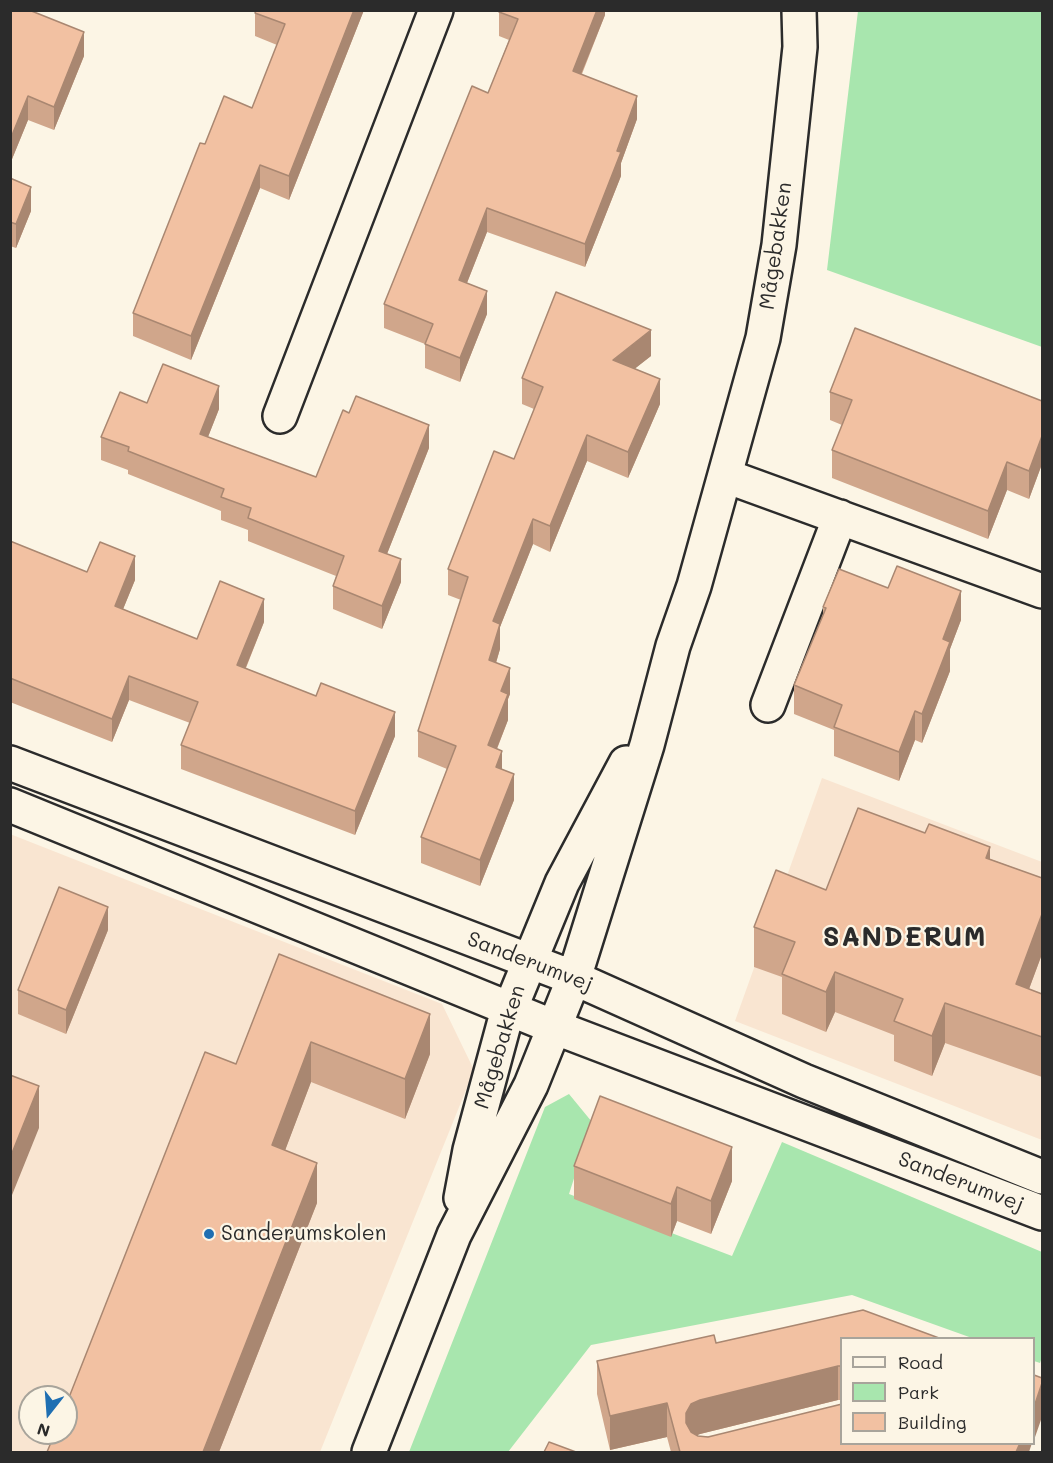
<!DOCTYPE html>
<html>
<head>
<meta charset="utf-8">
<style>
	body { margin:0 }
	#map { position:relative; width:1053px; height:1463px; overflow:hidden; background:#fcf5e5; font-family:Mali,sans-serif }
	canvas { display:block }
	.frame { position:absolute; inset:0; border:12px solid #2b2b2b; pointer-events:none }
	.legend { position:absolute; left:840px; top:1337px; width:195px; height:108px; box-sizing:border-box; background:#fcf5e5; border:2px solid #a8a49b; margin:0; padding:8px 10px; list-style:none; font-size:18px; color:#2b2b2b }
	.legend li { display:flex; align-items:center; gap:12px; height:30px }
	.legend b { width:30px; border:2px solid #a8a49b }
	.north { position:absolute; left:18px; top:1385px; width:60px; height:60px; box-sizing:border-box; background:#fcf5e5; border:2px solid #a8a49b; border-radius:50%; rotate:197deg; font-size:16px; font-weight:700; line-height:24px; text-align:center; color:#2b2b2b }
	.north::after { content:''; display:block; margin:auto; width:21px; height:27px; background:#1f6fb2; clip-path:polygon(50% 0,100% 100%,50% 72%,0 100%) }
</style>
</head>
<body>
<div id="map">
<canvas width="1053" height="1463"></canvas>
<div class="frame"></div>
<ul class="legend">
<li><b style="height:8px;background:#fcf5e5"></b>Road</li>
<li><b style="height:16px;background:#a8e6ae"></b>Park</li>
<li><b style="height:16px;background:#f2c1a2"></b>Building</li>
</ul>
<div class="north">N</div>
</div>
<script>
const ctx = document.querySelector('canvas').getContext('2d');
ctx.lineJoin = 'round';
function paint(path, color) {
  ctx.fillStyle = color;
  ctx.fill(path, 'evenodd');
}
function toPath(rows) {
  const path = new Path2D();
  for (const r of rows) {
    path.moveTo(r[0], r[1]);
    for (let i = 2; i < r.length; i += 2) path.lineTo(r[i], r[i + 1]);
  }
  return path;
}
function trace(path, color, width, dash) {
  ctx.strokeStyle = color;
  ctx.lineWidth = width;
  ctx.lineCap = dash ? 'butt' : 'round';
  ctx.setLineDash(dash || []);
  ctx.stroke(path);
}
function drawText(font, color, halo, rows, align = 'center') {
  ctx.font = font + ' Mali,sans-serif';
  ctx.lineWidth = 4.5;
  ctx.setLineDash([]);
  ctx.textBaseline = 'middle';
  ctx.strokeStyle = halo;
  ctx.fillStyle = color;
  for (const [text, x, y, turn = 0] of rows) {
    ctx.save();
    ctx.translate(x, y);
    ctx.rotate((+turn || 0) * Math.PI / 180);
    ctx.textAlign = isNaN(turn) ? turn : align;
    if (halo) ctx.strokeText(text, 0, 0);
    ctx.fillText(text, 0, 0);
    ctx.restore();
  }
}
paint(toPath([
	[822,778,1042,862,1042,1140,735,1021],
	[10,834,442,1004,474,1070,320,1452,11,1452],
	[30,1397,66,1397,66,1433,30,1433]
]), '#f9e5d1');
paint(toPath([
	[858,11,1042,11,1042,347,827,270],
	[569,1094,592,1122,569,1194,732,1256,782,1142,1042,1252,1042,1357,1040,1363,1034,1361,1034,1338,972,1338,852,1295,591,1345,508,1452,409,1452,545,1107]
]), '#a8e6ae');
const minor = toPath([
	[280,416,436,10],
	[726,476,1042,591],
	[768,705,840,517]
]);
const tertiary = toPath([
	[10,763,574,978,804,1081,1042,1177],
	[10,805,554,1027,1042,1213],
	[461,1198,470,1150,504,1024,562,883,626,763],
	[369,1452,454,1235,531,1085,574,978,647,745,673,646,694,586,763,338,779,245,800,47,799,10]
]);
trace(minor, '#2b2b2b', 38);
trace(tertiary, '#2b2b2b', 38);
trace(minor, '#fcf5e5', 33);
trace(tertiary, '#fcf5e5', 33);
paint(toPath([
	[10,10,84,56,54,130,28,120,10,164],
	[364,10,289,200,260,188,191,360,133,336,133,313,205,144,252,108,277,45,255,36,255,13],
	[605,10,605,15,582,74,637,119,621,163,621,176,585,267,487,232,467,283,487,314,460,382,425,368,425,344,384,328,384,304,488,93,509,40,499,36,499,12],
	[10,178,31,211,16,248,10,246],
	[651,356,635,368,660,404,628,478,587,461,550,552,533,544,500,627,500,649,496,663,510,694,508,699,508,720,497,749,502,769,514,800,480,886,421,863,421,837,447,769,418,757,418,731,461,600,448,595,448,569,514,459,534,409,522,404,522,378],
	[830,392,1042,401,1042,464,1029,499,1007,490,988,539,832,478,832,450,842,425,830,420],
	[147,403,219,409,208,437,316,477,429,448,387,554,401,582,382,629,333,609,333,586,336,576,248,541,248,530,221,520,221,511,128,474,128,470,101,460,101,437],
	[10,541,87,572,135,580,123,609,197,639,264,622,246,668,395,736,355,835,181,769,181,745,190,723,129,700,112,742,10,702],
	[823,607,961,620,950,649,950,671,922,743,915,740,899,781,834,756,834,730,794,714,794,685,823,615],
	[925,833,990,859,1042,878,1042,954,1029,989,1042,994,1042,1077,945,1043,932,1076,894,1061,894,1035,835,1012,826,1032,782,1014,782,977,754,967,754,927,826,890],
	[108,930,66,1034,18,1014,18,990],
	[279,954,430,1054,405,1119,311,1082,285,1150,317,1203,219,1452,236,1064],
	[574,1166,732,1181,711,1234,677,1221,671,1237,574,1199],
	[842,1338,842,1400,838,1400,700,1434,697,1435,698,1436,1029,1452,671,1452,667,1437,610,1450,597,1394,597,1361,716,1343]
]), '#d0a68b');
paint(toPath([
	[354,10,364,10,289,200,289,176],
	[597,10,605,10,605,15,573,94,573,71],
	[84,32,84,56,54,130,54,107],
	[28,96,28,120,10,164,10,140],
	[637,96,637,119,621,163,621,176,585,267,585,244],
	[260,165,260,188,191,360,191,336],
	[31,187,31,211,16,248,16,224],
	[487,208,487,232,459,303,459,280],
	[487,291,487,314,460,382,460,358],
	[651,330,651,356,613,386,613,360],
	[660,379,660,404,628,478,628,452],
	[219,386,219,409,200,457,200,434],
	[429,425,429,448,379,574,379,551],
	[587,435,587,461,550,552,550,526],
	[1042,436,1042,464,1029,499,1029,471],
	[1007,462,1007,490,988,539,988,511],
	[533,519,533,544,500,627,500,649,489,686,489,660,493,621],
	[135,556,135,580,115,629,115,606],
	[401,559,401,582,382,629,382,606],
	[961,591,961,620,950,649,950,671,922,743,922,714,943,639],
	[264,599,264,622,237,689,237,665],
	[510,668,510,694,508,699,508,720,488,771,488,745,501,691],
	[129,676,129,700,112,742,112,719],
	[915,711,915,740,899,781,899,752],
	[395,712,395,736,355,835,355,811],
	[502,751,502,777,496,767],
	[514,774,514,800,480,886,480,860],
	[990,847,990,887,986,858],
	[108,907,108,930,66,1034,66,1010],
	[1042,914,1042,954,1016,1024,1016,984],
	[835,972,835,1012,826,1032,826,992],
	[945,1003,945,1043,932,1076,932,1036],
	[430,1014,430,1054,405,1119,405,1079],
	[311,1042,311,1082,272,1185,272,1145],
	[39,1086,39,1128,10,1200,10,1158],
	[732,1147,732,1181,711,1234,711,1201],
	[317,1163,317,1203,219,1452,203,1452],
	[677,1187,677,1221,671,1237,671,1204],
	[838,1366,838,1400,700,1434,691,1438,686,1446,686,1413,691,1404,700,1400],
	[1042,1383,1042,1417,1034,1440,1034,1407],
	[667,1403,667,1437,610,1450,610,1416],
	[1020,1443,1032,1443,1029,1452,1016,1452]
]), '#a98771');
const building = toPath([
	[10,10,29,10,84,32,54,107,28,96,10,140,10,10],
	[256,10,354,10,289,176,260,165,191,336,133,313,200,143,205,144,224,96,252,108,285,24,255,13,256,10],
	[500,10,597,10,573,71,637,96,617,151,621,152,585,244,487,208,459,280,487,291,460,358,425,344,433,324,384,304,472,86,488,93,518,19,499,12,500,10],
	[10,178,31,187,16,224,10,222,10,178],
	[556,292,651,330,613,360,660,379,628,452,587,435,550,526,533,519,493,621,500,624,489,660,510,668,501,691,508,694,488,745,502,751,496,767,514,774,480,860,421,837,456,746,418,731,468,577,448,569,494,451,514,459,543,387,522,378,556,292],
	[855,328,1042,401,1042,436,1029,471,1007,462,988,511,832,450,852,400,830,392,855,328],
	[163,364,219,386,200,434,316,477,343,410,349,413,356,396,429,425,379,551,401,559,382,606,333,586,344,556,248,518,251,508,221,497,224,489,128,451,129,447,101,437,120,392,147,403,163,364],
	[10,541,87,572,100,542,135,556,115,606,197,639,220,581,264,599,237,665,316,696,321,683,395,712,355,811,181,745,198,702,129,676,112,719,10,678,10,541],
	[897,566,961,591,943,639,950,642,922,714,915,711,899,752,834,727,842,705,794,685,826,608,823,607,839,569,888,588,897,566],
	[858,808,925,833,929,824,990,847,986,858,1042,878,1042,914,1016,984,1042,994,1042,1037,945,1003,932,1036,894,1021,903,999,835,972,826,992,782,974,795,942,754,927,776,870,826,890,858,808],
	[59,887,108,907,66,1010,18,990,59,887],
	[279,954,430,1014,405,1079,311,1042,272,1145,317,1163,203,1452,47,1452,55,1433,66,1433,66,1405,205,1052,236,1064,279,954],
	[10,1075,39,1086,10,1158,10,1075],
	[600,1096,732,1147,711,1201,677,1187,671,1204,574,1166,600,1096],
	[863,1310,939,1338,842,1338,842,1366,838,1366,700,1400,691,1404,686,1413,686,1423,691,1432,698,1436,708,1437,842,1404,842,1443,1020,1443,1016,1452,680,1452,667,1403,610,1416,597,1361,714,1335,716,1343,863,1310],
	[1034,1375,1042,1378,1042,1383,1034,1407,1034,1375],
	[549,1442,576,1452,544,1452,549,1442]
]);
paint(building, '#f2c1a2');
trace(building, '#a98771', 1.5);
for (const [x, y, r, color] of [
	[209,1234,6,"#1f6fb2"]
]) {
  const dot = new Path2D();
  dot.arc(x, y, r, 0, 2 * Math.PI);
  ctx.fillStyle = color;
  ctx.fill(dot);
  trace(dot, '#fcf5e5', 2);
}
drawText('21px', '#2b2b2b', '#fcf5e5', [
	["Mågebakken",776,246,-82],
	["Sanderumvej",530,962,21],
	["Mågebakken",500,1047,-73],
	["Sanderumvej",961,1182,21]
]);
drawText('21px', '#2b2b2b', '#fcf5e5', [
	["Sanderumskolen",221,1234]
], 'left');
ctx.letterSpacing = '1.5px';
drawText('bold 27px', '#2b2b2b', '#fcf5e5', [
	["SANDERUM",905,938]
]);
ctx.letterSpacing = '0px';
</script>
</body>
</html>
